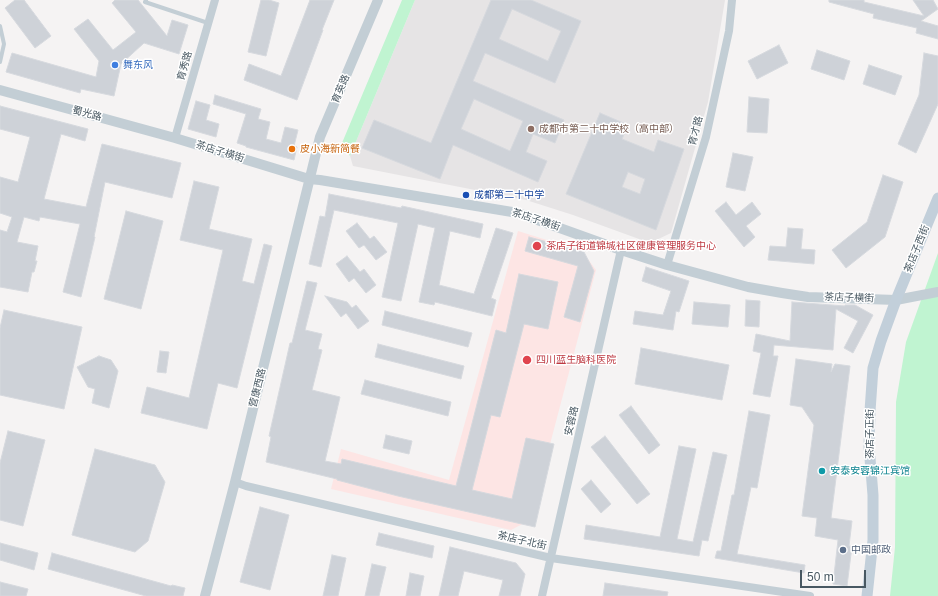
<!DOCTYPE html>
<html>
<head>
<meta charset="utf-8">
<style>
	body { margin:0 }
	#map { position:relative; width:938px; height:596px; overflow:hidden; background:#f5f3f3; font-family:Arial,sans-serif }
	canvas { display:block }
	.scale { position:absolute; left:800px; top:570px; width:66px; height:18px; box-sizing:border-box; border:2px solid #485862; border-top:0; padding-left:5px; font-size:12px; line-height:14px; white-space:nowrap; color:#485862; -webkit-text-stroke:3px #fff; paint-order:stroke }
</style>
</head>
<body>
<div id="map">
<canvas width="938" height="596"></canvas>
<div class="scale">50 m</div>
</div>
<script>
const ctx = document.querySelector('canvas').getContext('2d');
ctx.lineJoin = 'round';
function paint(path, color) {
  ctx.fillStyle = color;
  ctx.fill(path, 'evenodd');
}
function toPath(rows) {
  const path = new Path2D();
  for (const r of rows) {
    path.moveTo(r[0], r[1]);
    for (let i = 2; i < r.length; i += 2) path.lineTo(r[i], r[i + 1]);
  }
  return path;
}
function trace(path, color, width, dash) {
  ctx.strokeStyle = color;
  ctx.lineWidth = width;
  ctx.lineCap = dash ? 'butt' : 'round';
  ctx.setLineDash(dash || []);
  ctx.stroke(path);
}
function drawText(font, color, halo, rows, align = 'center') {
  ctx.font = font + ' Arial,"Noto Sans SC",sans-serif';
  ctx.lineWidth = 3;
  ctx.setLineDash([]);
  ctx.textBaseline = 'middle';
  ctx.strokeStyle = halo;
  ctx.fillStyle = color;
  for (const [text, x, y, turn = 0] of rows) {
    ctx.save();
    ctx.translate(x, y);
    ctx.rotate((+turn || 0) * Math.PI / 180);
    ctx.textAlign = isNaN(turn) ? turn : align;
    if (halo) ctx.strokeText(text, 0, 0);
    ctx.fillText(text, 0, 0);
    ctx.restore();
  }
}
paint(toPath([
	[415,0,725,0,708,102,671,233,650,243,573,215,526,200,353,166,350,156]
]), '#e6e4e5');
paint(toPath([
	[518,231,582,251,596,270,530,520,511,530,331,489,341,449,449,480]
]), '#fde5e4');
paint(toPath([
	[402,0,415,0,350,156,342,143],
	[938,253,938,596,890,596,895,547,896,402,906,342]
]), '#c0f4d1');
const building = toPath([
	[15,0,24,0,51,36,35,48,5,8,15,0],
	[115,0,138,0,167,36,172,20,188,25,179,54,144,43,121,64,114,96,81,89,80,93,6,72,12,53,96,77,99,61,74,29,88,19,113,50,136,32,112,3,115,0],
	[261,0,269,0,279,3,266,56,248,52,261,0],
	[310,0,334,0,322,30,323,30,297,100,244,80,249,64,281,76,310,0],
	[491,0,531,0,581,21,555,83,485,53,473,81,564,120,555,143,533,134,526,152,547,161,538,182,453,145,440,179,362,148,374,120,431,143,491,0],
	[512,9,561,31,548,61,499,39,512,9],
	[474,99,523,121,510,151,461,129,474,99],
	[829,0,864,0,864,2,924,16,913,0,933,0,938,9,921,21,938,26,938,39,916,33,917,28,873,18,874,14,829,2,829,0],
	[779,45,788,63,757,79,748,61,779,45],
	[817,50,850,61,844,80,811,69,817,50],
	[924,53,938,56,938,104,916,153,898,144,919,95,924,53],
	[869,65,902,76,895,95,863,84,869,65],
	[215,95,261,109,258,119,270,122,266,139,281,143,285,127,298,130,294,146,297,147,294,160,246,147,246,146,237,143,246,114,213,104,215,95],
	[749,97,769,99,767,133,747,132,749,97],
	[196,101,210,105,206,120,219,124,216,137,188,129,196,101],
	[0,106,88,129,85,141,61,134,44,199,86,207,102,144,181,163,172,198,105,182,94,237,95,237,81,297,63,292,80,224,40,217,39,221,24,217,17,242,38,246,35,261,37,261,34,272,32,272,28,292,0,287,0,230,7,232,12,217,0,213,0,177,18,182,30,137,0,129,0,106],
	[600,113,628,125,622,139,654,152,658,140,684,149,656,230,566,194,600,113],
	[628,172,645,179,640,194,622,187,628,172],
	[733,153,753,157,745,191,726,187,733,153],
	[883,175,903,182,885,237,846,268,832,250,867,222,883,175],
	[194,181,219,187,209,229,252,239,242,281,254,284,264,244,272,246,237,388,218,383,207,429,141,413,147,387,189,398,223,250,180,240,194,181],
	[329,194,401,208,402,206,483,224,480,238,450,231,439,285,474,294,496,228,513,233,491,298,496,300,492,316,435,302,434,305,419,302,435,228,418,224,401,301,382,297,398,223,334,210,321,267,309,264,320,216,325,217,329,194],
	[726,202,736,215,752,202,761,214,746,226,755,237,744,247,715,211,726,202],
	[126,211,163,221,141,309,104,299,126,211],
	[357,223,370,239,374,236,387,252,376,260,364,245,359,248,346,231,357,223],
	[788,228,803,229,801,249,815,250,814,264,768,260,770,246,786,247,788,228],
	[529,237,584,252,594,271,580,322,564,317,578,266,525,251,529,237],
	[347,256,360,272,364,269,376,285,366,293,354,278,349,282,336,264,347,256],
	[646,267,689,281,679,312,676,311,673,330,633,324,635,311,663,315,671,291,642,281,646,267],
	[519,274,558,282,548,329,524,324,500,417,491,415,472,490,512,499,526,438,554,444,535,527,398,496,337,480,337,479,266,462,271,437,269,436,290,343,292,343,307,281,317,283,305,330,322,334,318,349,322,350,312,390,340,397,325,461,341,464,342,459,456,486,496,330,506,333,519,274],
	[325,296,347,302,352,308,356,305,369,321,358,329,346,313,341,317,325,296],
	[746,300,760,301,759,327,745,326,746,300],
	[694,302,730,305,728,327,692,324,694,302],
	[792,302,845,306,845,305,855,305,873,315,853,353,844,348,858,321,836,309,833,350,774,345,773,356,778,356,770,397,753,394,761,353,753,351,756,334,790,341,792,302],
	[4,310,82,327,64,409,0,395,0,328,4,310],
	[385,311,472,333,468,347,382,325,385,311],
	[378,344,464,366,461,379,375,357,378,344],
	[641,348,729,365,722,400,635,384,641,348],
	[160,351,169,352,166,373,157,372,160,351],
	[99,356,111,360,118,371,109,408,92,403,95,389,88,387,77,367,99,356],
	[796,359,832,364,831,372,835,364,850,366,831,518,852,521,849,546,852,546,847,586,833,584,838,540,815,536,817,518,802,516,814,425,802,407,790,405,796,359],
	[365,380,451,402,448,416,361,394,365,380],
	[631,406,660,445,649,454,619,415,631,406],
	[749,411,770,415,757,488,751,487,737,554,805,565,804,573,715,558,717,551,721,551,732,495,734,495,749,411],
	[8,431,45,440,23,526,0,520,0,463,8,431],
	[386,435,412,441,409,454,383,448,386,435],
	[605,436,650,494,637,504,591,447,605,436],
	[679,446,696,449,677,539,693,542,713,452,727,455,708,541,702,540,699,556,584,539,586,525,660,537,679,446],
	[95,449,155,465,165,482,148,541,135,552,72,535,95,449],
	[591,480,611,504,601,513,581,489,591,480],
	[260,507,289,515,270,590,240,582,260,507],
	[379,533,434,546,432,558,376,545,379,533],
	[0,543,38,553,34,570,0,560,0,543],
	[450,547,516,563,525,574,520,596,499,596,503,580,464,571,458,596,439,596,450,547],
	[52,553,171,586,172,585,185,588,183,596,146,596,48,569,52,553],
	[332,555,346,558,338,596,323,596,332,555],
	[372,564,386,567,379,596,365,596,372,564],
	[410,573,424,576,420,596,406,596,410,573],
	[0,582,28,589,26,596,0,596,0,582],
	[605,583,668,592,667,596,603,596,605,583]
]);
paint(building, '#ced2d8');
trace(building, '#d6d9de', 1);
trace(toPath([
	[146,0,145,2,208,23],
	[0,26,4,44,0,62]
]), '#c3ced5', 4);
trace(toPath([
	[175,138,215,0],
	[667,265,706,137,729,31,732,0],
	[235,482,246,486,551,558,810,596],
	[542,596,621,250]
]), '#c3ced5', 8);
trace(toPath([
	[0,90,175,138,309,179,320,180,518,213,621,250,667,265,748,287,782,293,808,297,896,300,938,292],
	[205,596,235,482,320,137,378,0]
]), '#c3ced5', 10);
trace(toPath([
	[867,596,873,540,873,495,869,446,870,411,873,368,881,341,896,300,938,198]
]), '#c2cfda', 11);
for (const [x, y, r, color] of [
	[115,65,4,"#3f7fe0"],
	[531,129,4,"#8d6e63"],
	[292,149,4,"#e8710a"],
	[466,195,4,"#1a4fb4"],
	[537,246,5,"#e0444e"],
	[527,360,5,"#e0444e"],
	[822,471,4,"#0f9aa8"],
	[843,550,4,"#5c6f8a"]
]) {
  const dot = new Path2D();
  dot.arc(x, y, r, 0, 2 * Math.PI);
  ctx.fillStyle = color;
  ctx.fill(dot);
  trace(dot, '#fff', 1.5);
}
drawText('10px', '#366cbe', '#fff', [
	["舞东风",123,65]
], 'left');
drawText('10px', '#485862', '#fff', [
	["育秀路",185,66,-74],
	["育英路",341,89,-67],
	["蜀光路",87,114,15],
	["育才路",696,131,-76],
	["茶店子横街",220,152,17],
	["茶店子横街",536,220,18],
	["茶店子西街",917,249,-68],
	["茶店子横街",849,298,2],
	["营康西路",258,388,-76],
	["安蓉路",572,421,-77],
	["茶店子正街",870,434,-90],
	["茶店子北街",522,541,13]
]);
drawText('10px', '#785e54', '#fff', [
	["成都市第二十中学校（高中部）",539,129]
], 'left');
drawText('10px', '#c56008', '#fff', [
	["皮小海新简餐",300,149]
], 'left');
drawText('10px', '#164399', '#fff', [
	["成都第二十中学",474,195]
], 'left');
drawText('10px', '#be3a42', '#fff', [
	["茶店子街道锦城社区健康管理服务中心",546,246],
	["四川蓝生脑科医院",536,360]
], 'left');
drawText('10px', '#0d838f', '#fff', [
	["安泰安蓉锦江宾馆",830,471]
], 'left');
drawText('10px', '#4e5e75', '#fff', [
	["中国邮政",851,550]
], 'left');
</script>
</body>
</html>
